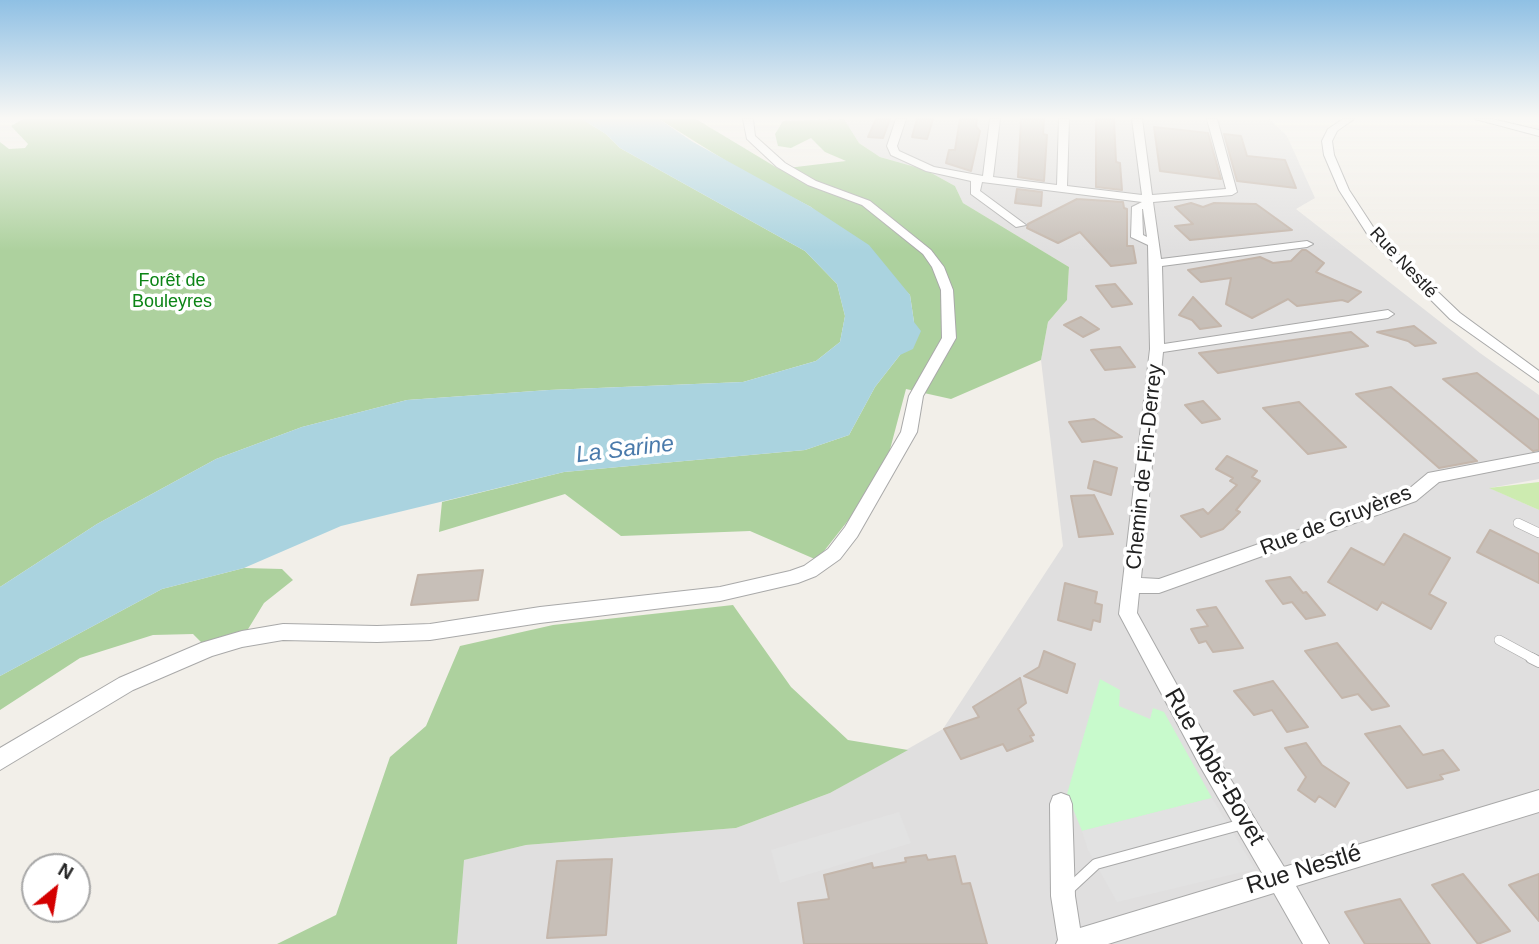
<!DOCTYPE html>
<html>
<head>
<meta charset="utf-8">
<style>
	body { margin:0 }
	#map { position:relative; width:1539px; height:944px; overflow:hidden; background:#f2efe9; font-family:Arial,sans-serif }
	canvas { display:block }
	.north { position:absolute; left:21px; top:853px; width:70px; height:70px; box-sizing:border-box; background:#fff; border:2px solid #a7a7a7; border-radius:50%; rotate:30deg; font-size:19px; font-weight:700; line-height:28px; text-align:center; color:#222 }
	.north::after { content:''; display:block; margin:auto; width:24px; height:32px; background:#d40000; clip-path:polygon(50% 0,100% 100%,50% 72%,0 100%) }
</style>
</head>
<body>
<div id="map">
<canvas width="1539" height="944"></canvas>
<div class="north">N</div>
</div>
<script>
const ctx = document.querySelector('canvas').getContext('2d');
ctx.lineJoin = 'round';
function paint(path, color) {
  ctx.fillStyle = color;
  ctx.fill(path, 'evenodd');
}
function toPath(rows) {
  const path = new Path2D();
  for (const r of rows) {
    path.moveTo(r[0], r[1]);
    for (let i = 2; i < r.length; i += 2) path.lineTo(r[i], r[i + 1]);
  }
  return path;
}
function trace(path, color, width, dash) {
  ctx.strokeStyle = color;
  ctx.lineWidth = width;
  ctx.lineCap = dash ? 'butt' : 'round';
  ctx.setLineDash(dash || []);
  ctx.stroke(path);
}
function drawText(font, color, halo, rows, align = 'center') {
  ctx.font = font + ' Arial,sans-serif';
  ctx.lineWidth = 7;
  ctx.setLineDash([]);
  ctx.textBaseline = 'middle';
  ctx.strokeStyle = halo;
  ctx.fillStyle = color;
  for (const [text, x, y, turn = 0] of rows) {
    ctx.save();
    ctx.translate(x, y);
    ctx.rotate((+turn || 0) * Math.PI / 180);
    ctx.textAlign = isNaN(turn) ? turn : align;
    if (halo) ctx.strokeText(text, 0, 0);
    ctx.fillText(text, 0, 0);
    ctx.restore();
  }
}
paint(toPath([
	[844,119,1269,119,1287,136,1315,198,1296,209,1480,353,1539,395,1539,479,1490,488,1539,510,1539,944,457,944,463,860,526,845,736,828,830,793,943,729,1063,546,1041,360,1048,322,1067,300,1069,267,963,203,955,186,926,170,880,157,859,143]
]), '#e0dfdf');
paint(toPath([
	[1539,482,1539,510,1489,488]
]), '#cdebb0');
paint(toPath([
	[23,119,582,119,606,134,620,148,805,251,837,284,845,316,840,342,816,361,743,382,549,390,407,400,302,427,216,459,97,524,0,587,0,142,9,149,25,148,28,144,11,126],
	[659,119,696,119,779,169,846,161,825,152,811,138,791,148,778,146,775,134,783,121,844,119,859,143,880,157,926,170,955,186,963,203,1069,267,1067,300,1048,322,1041,360,951,399,906,389,883,476,817,560,750,531,621,536,565,494,439,532,442,502,564,472,805,450,849,435,875,387,900,355,914,322,910,295,811,207,747,174],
	[244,568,282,569,293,580,264,603,242,639,208,649,193,634,153,635,80,658,0,710,0,676,162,589],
	[733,605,791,687,848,740,908,750,830,793,736,828,526,845,464,860,457,944,277,944,336,915,390,757,426,726,460,646,553,625]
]), '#add19e');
paint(toPath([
	[1100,679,1120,690,1119,706,1150,719,1153,708,1164,712,1212,798,1082,831,1067,794]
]), '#c8facc');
paint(toPath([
	[1212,798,1255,869,1117,902,1088,850,1082,831],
	[899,812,911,843,780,883,771,850]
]), '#e2e2e2');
paint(toPath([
	[582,119,659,119,693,142,811,207,869,245,910,295,914,322,921,331,913,349,900,355,875,387,849,435,805,450,564,472,341,526,244,568,162,589,0,676,0,587,97,524,216,459,302,427,407,400,549,390,743,382,816,361,840,342,845,316,837,284,805,251,620,148,606,134]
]), '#aad3df');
const building = toPath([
	[876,119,890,119,883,138,868,137,876,119],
	[917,119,933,119,927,139,912,137,917,119],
	[960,119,977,119,976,126,980,131,971,171,946,163,949,150,955,150,960,119],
	[1021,119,1044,119,1043,134,1047,135,1044,181,1018,177,1021,119],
	[1096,119,1114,119,1116,162,1120,163,1122,190,1096,187,1096,119],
	[1154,127,1208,133,1221,179,1160,171,1154,127],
	[1224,134,1241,136,1247,156,1285,160,1296,188,1237,181,1224,134],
	[1017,189,1042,192,1041,206,1015,203,1017,189],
	[1077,199,1123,202,1124,208,1127,209,1127,246,1133,246,1136,263,1111,266,1080,232,1058,243,1027,228,1028,224,1077,199],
	[1191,203,1203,207,1214,203,1256,204,1292,230,1190,240,1175,226,1193,224,1175,207,1191,203],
	[1302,250,1306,250,1324,263,1316,272,1361,292,1348,302,1342,300,1297,306,1288,299,1252,318,1226,304,1231,278,1201,282,1188,270,1260,257,1273,263,1291,261,1302,250],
	[1115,284,1132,304,1112,307,1096,286,1115,284],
	[1193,297,1221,326,1200,329,1192,320,1179,315,1193,297],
	[1081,317,1099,329,1083,337,1064,325,1081,317],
	[1414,326,1436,343,1415,346,1408,341,1377,332,1414,326],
	[1351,332,1368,346,1218,373,1199,353,1351,332],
	[1120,347,1135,367,1105,370,1091,350,1120,347],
	[1477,373,1539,420,1539,450,1533,451,1443,379,1477,373],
	[1391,387,1477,461,1439,468,1356,394,1391,387],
	[1203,401,1220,419,1202,423,1185,405,1203,401],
	[1299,402,1346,447,1308,454,1263,408,1299,402],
	[1094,419,1122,437,1082,442,1069,422,1094,419],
	[1227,456,1257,471,1252,477,1260,481,1236,510,1240,512,1223,529,1201,537,1181,516,1203,509,1208,514,1237,485,1230,481,1233,478,1216,469,1227,456],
	[1094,461,1117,468,1111,495,1088,488,1094,461],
	[1094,495,1113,534,1079,537,1071,496,1094,495],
	[1490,530,1539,554,1539,583,1477,552,1490,530],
	[1404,534,1450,558,1429,594,1446,603,1431,629,1382,602,1377,610,1328,582,1351,548,1384,565,1404,534],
	[483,570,478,600,411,605,418,575,483,570],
	[1290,577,1303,593,1306,592,1325,615,1306,619,1292,602,1283,604,1266,581,1290,577],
	[1065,583,1097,592,1095,603,1102,605,1100,622,1093,620,1091,630,1058,620,1065,583],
	[1216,607,1243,648,1213,652,1206,641,1199,643,1191,629,1208,626,1197,610,1216,607],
	[1337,643,1389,706,1372,710,1358,694,1342,698,1305,651,1337,643],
	[1044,651,1075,664,1067,693,1024,676,1039,667,1044,651],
	[1020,678,1026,703,1018,709,1034,735,1030,736,1033,741,1007,751,1003,744,961,759,944,729,979,717,973,707,1020,678],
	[1273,681,1308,727,1287,732,1272,710,1254,715,1234,691,1273,681],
	[1400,726,1423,755,1443,750,1459,770,1440,775,1443,779,1407,788,1365,734,1400,726],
	[1306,743,1322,765,1349,783,1335,807,1319,796,1315,802,1298,790,1306,777,1285,748,1306,743],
	[926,855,928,860,955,856,962,884,970,883,987,944,804,944,798,903,829,899,824,875,872,863,873,868,906,862,905,858,926,855],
	[612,859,606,935,547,938,557,861,612,859],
	[1463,874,1510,931,1478,944,1432,885,1463,874],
	[1539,874,1539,921,1509,885,1539,874],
	[1400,899,1430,944,1365,944,1345,912,1400,899]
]);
paint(building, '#c7bfb8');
trace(building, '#c4b6ab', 2);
const serviceFar1 = toPath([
	[1518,523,1539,533],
	[1499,640,1534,659]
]);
const service = toPath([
	[1531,658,1539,662],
	[1068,890,1096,864,1243,824]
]);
const minor = toPath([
	[743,119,753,119,755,136,785,163,816,181,870,201,931,250,944,267,953,290,956,338,923,396,917,432,857,537,840,559,816,576,798,583,720,601,540,623,430,640,377,642,283,640,242,647,212,656,133,690,0,770,0,748,119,678,201,643,242,631,283,624,377,626,430,624,540,607,720,587,790,571,804,566,828,549,845,527,901,432,909,396,942,338,941,290,932,267,923,254,862,205,808,185,777,167,747,139,743,119],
	[896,119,906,119,897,146,899,151,934,167,983,176,990,119,1000,119,993,177,1057,185,1059,119,1069,119,1067,186,1142,195,1132,119,1142,119,1152,195,1226,189,1207,119,1217,119,1237,192,1232,195,1153,202,1161,259,1307,241,1313,244,1307,247,1162,266,1164,344,1388,310,1394,314,1388,318,1163,352,1141,578,1159,579,1404,493,1428,473,1539,452,1539,462,1439,482,1416,501,1159,593,1139,593,1137,613,1214,752,1284,867,1539,790,1539,812,1296,886,1329,944,1303,944,1274,893,1108,944,1056,944,1058,940,1051,896,1050,804,1053,796,1061,793,1069,796,1072,804,1075,896,1080,928,1262,873,1200,766,1119,614,1150,349,1148,245,1131,237,1132,207,1142,202,982,182,980,191,1026,225,1016,227,971,194,971,181,926,171,891,155,887,146,896,119],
	[1142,209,1143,209,1147,237,1143,235,1142,209],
	[1343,119,1354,119,1337,131,1332,141,1334,155,1349,190,1379,236,1460,313,1539,371,1539,382,1450,319,1371,240,1339,190,1324,155,1322,141,1328,129,1343,119],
	[1475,119,1492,119,1539,130,1539,136,1475,119]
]);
trace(serviceFar1, '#a9a9a9', 10);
trace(service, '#a9a9a9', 12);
trace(minor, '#a9a9a9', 2);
trace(serviceFar1, '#fff', 9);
trace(service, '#fff', 10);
paint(minor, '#fff');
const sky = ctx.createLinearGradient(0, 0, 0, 251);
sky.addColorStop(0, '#8fc0e4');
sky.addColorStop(0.47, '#f9f8f5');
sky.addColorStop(1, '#f9f8f500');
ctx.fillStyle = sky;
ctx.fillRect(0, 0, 1539, 251);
drawText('18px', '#222', '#fff', [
	["Rue Nestlé",1403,263,47]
]);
drawText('18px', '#0c8416', '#fff', [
	["Forêt de",172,281],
	["Bouleyres",172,302]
]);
drawText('21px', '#222', '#fff', [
	["Chemin de Fin-Derrey",1145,467,-84],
	["Rue de Gruyères",1336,521,-21]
]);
drawText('italic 23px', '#4a7aab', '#fff', [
	["La Sarine",625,450,-7]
]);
drawText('24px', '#222', '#fff', [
	["Rue Abbé-Bovet",1214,767,60],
	["Rue Nestlé",1304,870,-17]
]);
</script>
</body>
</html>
